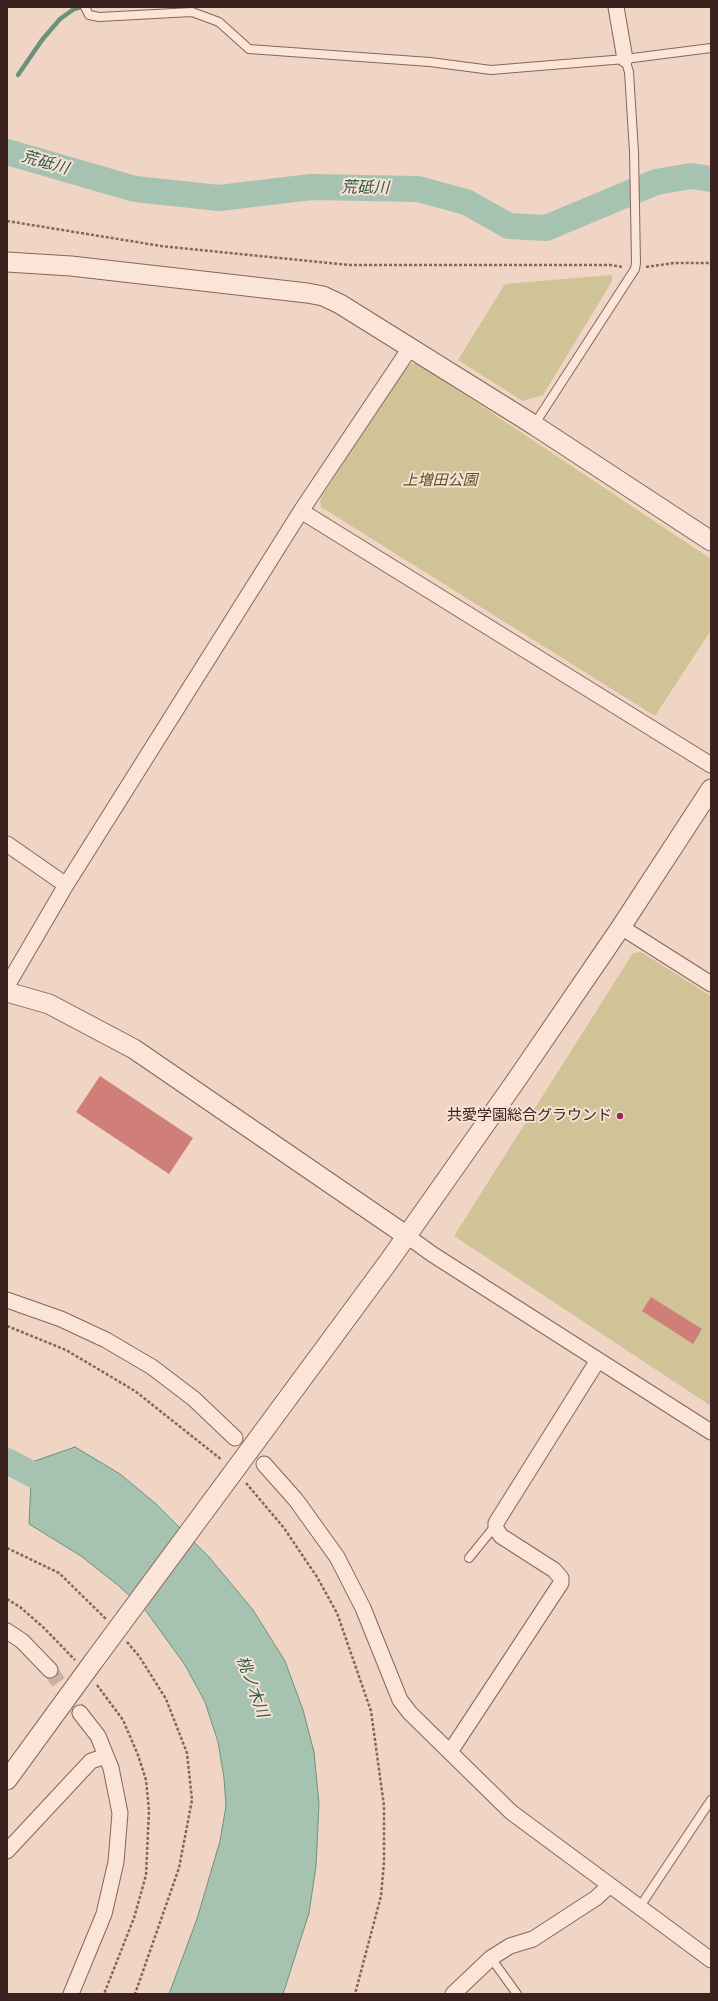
<!DOCTYPE html>
<html>
<head>
<meta charset="utf-8">
<style>
	body { margin:0 }
	#map { position:relative; width:718px; height:2001px; overflow:hidden; background:#f0d4c4; font-family:"Zilla Slab",serif }
	canvas { display:block }
	.frame { position:absolute; inset:0; border:8px solid #3b221e; pointer-events:none }
</style>
</head>
<body>
<div id="map">
<canvas width="718" height="2001"></canvas>
<div class="frame"></div>
</div>
<script>
const ctx = document.querySelector('canvas').getContext('2d');
ctx.lineJoin = 'round';
function paint(path, color) {
  ctx.fillStyle = color;
  ctx.fill(path, 'evenodd');
}
function toPath(rows) {
  const path = new Path2D();
  for (const r of rows) {
    path.moveTo(r[0], r[1]);
    for (let i = 2; i < r.length; i += 2) path.lineTo(r[i], r[i + 1]);
  }
  return path;
}
function trace(path, color, width, dash) {
  ctx.strokeStyle = color;
  ctx.lineWidth = width;
  ctx.lineCap = dash ? 'butt' : 'round';
  ctx.setLineDash(dash || []);
  ctx.stroke(path);
}
function drawText(font, color, halo, rows, align = 'center') {
  ctx.font = font + ' "Zilla Slab","Noto Sans JP",serif';
  ctx.lineWidth = 4;
  ctx.setLineDash([]);
  ctx.textBaseline = 'middle';
  ctx.strokeStyle = halo;
  ctx.fillStyle = color;
  for (const [text, x, y, turn = 0] of rows) {
    ctx.save();
    ctx.translate(x, y);
    ctx.rotate((+turn || 0) * Math.PI / 180);
    ctx.textAlign = isNaN(turn) ? turn : align;
    if (halo) ctx.strokeText(text, 0, 0);
    ctx.fillText(text, 0, 0);
    ctx.restore();
  }
}
paint(toPath([
	[612,275,612,281,543,395,523,401,458,360,505,284],
	[417,363,711,559,711,630,655,716,321,507,320,501,322,496,406,367,411,364],
	[641,952,711,996,711,1406,454,1236,633,953]
]), '#cfc397');
const water = toPath([
	[75,1447,120,1474,155,1503,209,1557,253,1610,285,1661,303,1710,314,1752,319,1804,316,1866,309,1913,283,1994,169,1994,197,1919,220,1841,226,1806,224,1778,218,1742,205,1702,185,1665,146,1611,119,1586,81,1556,29,1524,32,1462,75,1447]
]);
paint(water, '#a6c3b1');
trace(water, '#6c927c', 1);
trace(toPath([
	[18,75,42,40,60,19,74,9,81,7]
]), '#6c927c', 4.5);
trace(toPath([
	[7,152,135,189,219,198,311,187,418,189,466,202,509,226,546,228,656,182,691,176,711,179],
	[7,1461,62,1490]
]), '#a6c3b1', 26);
paint(toPath([
	[100,1076,193,1138,169,1174,76,1112],
	[651,1297,702,1329,693,1344,642,1311]
]), '#d07f78');
trace(toPath([
	[50,1670,80,1713]
]), '#ccb0a3', 15, [15, 8]);
const service = toPath([
	[85,7,89,15,99,17,192,12,219,22,249,49,430,62,491,70,625,59,711,48],
	[534,425,635,269,636,263,634,152,629,72,625,59],
	[469,1558,491,1531,496,1529],
	[639,1908,711,1800],
	[491,1958,517,1994]
]);
const minor = toPath([
	[616,7,625,59],
	[301,511,711,765],
	[7,844,66,885],
	[621,927,711,984],
	[7,986,66,885,301,511,410,348],
	[407,1236,432,1254,711,1432],
	[7,1300,61,1319,106,1340,152,1367,194,1399,235,1438],
	[264,1464,296,1500,337,1557,363,1608,400,1700,410,1713,511,1812,711,1960],
	[7,1631,22,1641,50,1670],
	[450,1752,561,1583,561,1578,554,1570,501,1536,496,1529,496,1523,598,1360],
	[7,1851,91,1761,106,1756],
	[71,1994,104,1914,116,1862,120,1813,111,1768,98,1736,80,1713],
	[453,1994,491,1958,510,1946,533,1939,596,1898,609,1886]
]);
const tertiary = toPath([
	[7,262,71,266,307,293,323,296,340,304,534,425,711,541],
	[7,992,49,1004,134,1049,407,1236],
	[229,1478,389,1261,515,1082,621,927,711,789],
	[7,1780,93,1662]
]);
trace(service, '#8c6359', 10);
trace(minor, '#8c6359', 17);
trace(tertiary, '#8c6359', 21);
trace(toPath([
	[7,221,161,246,349,265,610,265,623,267],
	[646,267,674,263,711,263],
	[7,1326,66,1350,135,1391,222,1460],
	[246,1483,284,1528,317,1577,337,1613,371,1711,384,1806,384,1862,381,1896,355,1994],
	[7,1548,59,1573,106,1619],
	[7,1599,20,1607,44,1628,75,1660],
	[127,1642,139,1656,166,1699,187,1753,192,1800,179,1868,135,1994],
	[97,1685,123,1720,138,1755,146,1780,149,1810,146,1875,134,1918,104,1994]
]), '#8c6359', 2.5, [3, 2]);
trace(service, '#fae5d8', 8);
trace(minor, '#fae5d8', 15);
trace(tertiary, '#fae5d8', 19);
const tertiaryBridge = toPath([
	[93,1662,229,1478]
]);
trace(tertiaryBridge, '#8c6359', 21, []);
trace(tertiaryBridge, '#fae5d8', 19);
for (const [x, y, r, color] of [
	[620,1116,4,"#9e2650"]
]) {
  const dot = new Path2D();
  dot.arc(x, y, r, 0, 2 * Math.PI);
  ctx.fillStyle = color;
  ctx.fill(dot);
  trace(dot, '#f7e1d4', 1.5);
}
drawText('italic 15px', '#595424', '#f7e1d4', [
	["上増田公園",440,481]
]);
drawText('15px', '#3b221e', '#f7e1d4', [
	["共愛学園総合グラウンド",612,1116]
], 'right');
drawText('italic 16px', '#2d5c49', '#f7e1d4', [
	["荒砥川",45,163,16],
	["荒砥川",365,188,1],
	["桃ノ木川",252,1687,70]
]);
</script>
</body>
</html>
